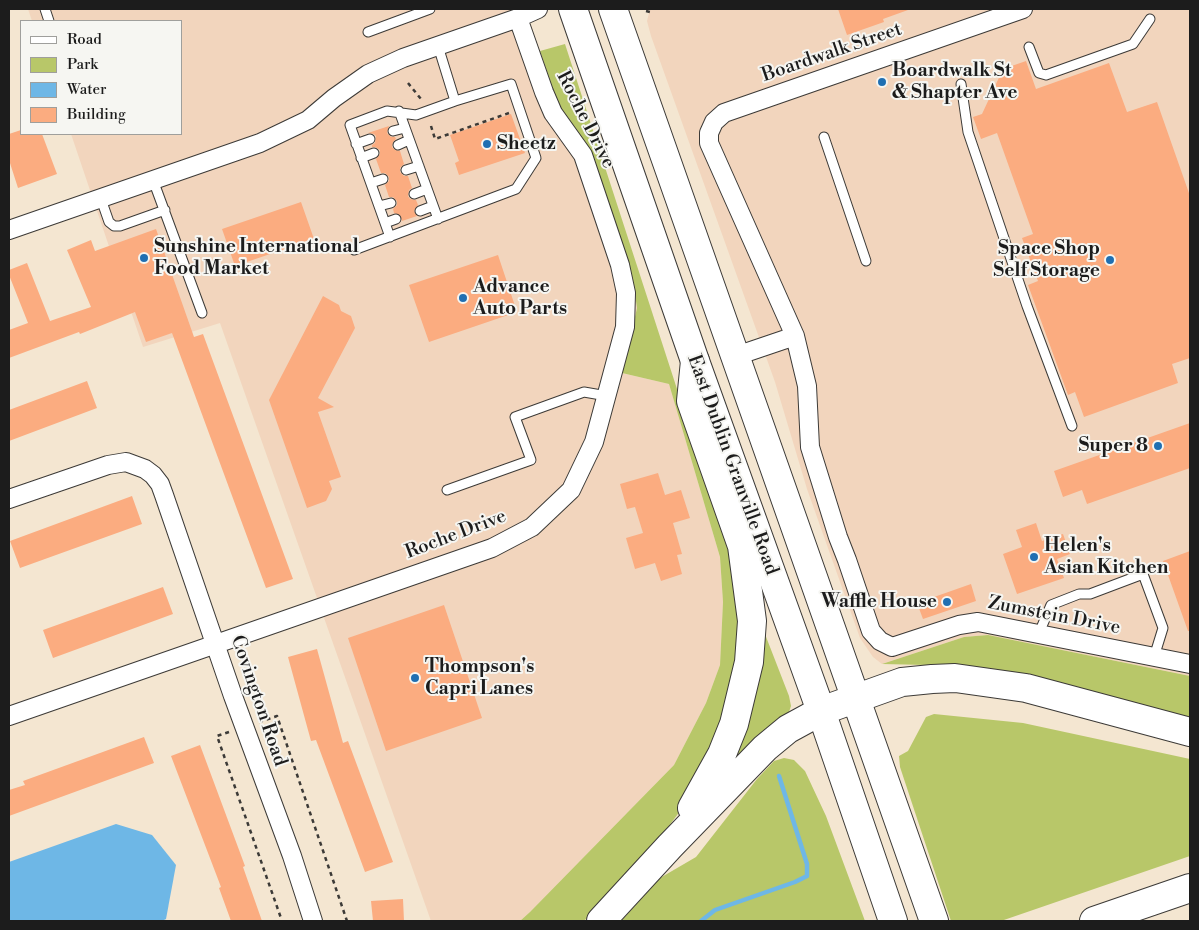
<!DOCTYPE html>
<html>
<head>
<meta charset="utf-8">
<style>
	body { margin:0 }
	#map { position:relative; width:1199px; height:930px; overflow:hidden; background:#f4e6d1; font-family:"Libre Bodoni",serif }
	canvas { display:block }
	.frame { position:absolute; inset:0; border:10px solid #1c1c1c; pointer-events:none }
	.legend { position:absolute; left:20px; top:20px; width:162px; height:115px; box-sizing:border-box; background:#f6f6f2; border:1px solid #9f9f9c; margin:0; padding:6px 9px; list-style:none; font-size:15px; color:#1c1c1c }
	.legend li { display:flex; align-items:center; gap:10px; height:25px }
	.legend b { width:25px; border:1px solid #9f9f9c }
</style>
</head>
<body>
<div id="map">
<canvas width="1199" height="930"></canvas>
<div class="frame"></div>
<ul class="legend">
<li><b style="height:6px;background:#fff"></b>Road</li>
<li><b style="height:14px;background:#b8c769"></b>Park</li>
<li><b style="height:14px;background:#6eb7e6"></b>Water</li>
<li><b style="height:14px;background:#fbac80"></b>Building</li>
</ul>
</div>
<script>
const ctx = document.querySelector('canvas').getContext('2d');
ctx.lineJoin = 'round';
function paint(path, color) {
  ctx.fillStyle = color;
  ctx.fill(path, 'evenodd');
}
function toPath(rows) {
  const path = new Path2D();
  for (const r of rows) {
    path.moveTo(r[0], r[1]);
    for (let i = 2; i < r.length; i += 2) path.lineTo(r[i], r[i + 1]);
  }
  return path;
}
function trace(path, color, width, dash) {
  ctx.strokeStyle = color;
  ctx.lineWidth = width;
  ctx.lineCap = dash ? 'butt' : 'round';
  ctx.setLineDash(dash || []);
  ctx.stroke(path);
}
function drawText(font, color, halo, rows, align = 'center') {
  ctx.font = font + ' "Libre Bodoni",serif';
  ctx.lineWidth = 4;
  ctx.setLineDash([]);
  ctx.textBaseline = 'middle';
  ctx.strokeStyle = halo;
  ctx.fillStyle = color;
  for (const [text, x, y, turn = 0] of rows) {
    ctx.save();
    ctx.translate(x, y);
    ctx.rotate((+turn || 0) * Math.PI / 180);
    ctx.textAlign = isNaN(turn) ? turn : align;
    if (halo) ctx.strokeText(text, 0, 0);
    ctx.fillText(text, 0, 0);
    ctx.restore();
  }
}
paint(toPath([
	[28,9,525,9,560,110,580,136,588,151,634,288,637,308,622,373,669,384,720,557,723,602,720,665,706,703,674,765,530,912,520,921,431,921,220,323,143,347,71,134,181,134,181,21,32,21],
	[650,9,1190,9,1190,676,988,635,964,637,882,664,873,657,860,638,807,489,775,382,651,36,647,21]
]), '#f2d5bd');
paint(toPath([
	[565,44,727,543,737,589,740,625,736,671,729,705,689,799,657,842,584,921,520,921,530,912,674,765,706,703,720,665,723,602,720,557,669,384,622,373,637,308,634,288,588,151,580,136,560,110,540,51],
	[763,629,789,696,791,706,789,712,739,757,735,754],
	[988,635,1190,676,1190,718,1015,674,972,666,882,664,964,637],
	[934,714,1023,723,1190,759,1190,856,1001,921,951,921,900,767,899,756,908,751,926,717],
	[784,758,794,760,805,771,826,816,865,921,621,921,660,878,696,857,757,779,774,761]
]), '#b8c769');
paint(toPath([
	[116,824,152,835,176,865,166,919,162,921,9,921,9,862]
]), '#6eb7e6');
trace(toPath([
	[701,921,715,910,795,882,807,876,807,864,779,776]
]), '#6eb7e6', 4.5);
paint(toPath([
	[838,9,907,9,908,10,883,19,884,22,847,35],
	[1026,61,1036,89,1109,63,1127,112,1157,102,1190,196,1190,358,1172,364,1178,383,1084,417,1075,392,1068,395,1028,285,1038,281,1022,238,1033,234,997,133,981,139,973,117,982,114,1003,69],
	[511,114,525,153,459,175,455,163,459,161,450,135],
	[389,126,387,133,391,137,395,137,396,139,393,142,392,147,395,150,400,151,404,164,400,168,400,172,404,176,408,176,412,188,409,190,408,196,410,199,416,200,418,205,414,211,417,216,402,221,400,215,394,213,393,209,397,205,397,201,393,197,389,197,385,185,389,181,389,177,385,173,381,173,376,159,380,154,380,150,375,147,372,147,372,145,375,143,376,136,374,134,368,133],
	[21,130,21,134,42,134,57,174,18,188,9,160,9,134],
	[301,202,314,239,235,266,222,229],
	[156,229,194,337,203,334,293,579,266,588,172,333,146,342,135,312,80,334,79,332,9,358,9,330,28,323,9,275,9,270,27,263,50,321,91,307,67,250,91,240,95,251],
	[498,255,517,312,429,342,409,285],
	[323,296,339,305,341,311,351,316,355,328,318,398,334,407,318,412,341,477,329,481,332,489,326,501,307,508,269,400],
	[87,381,97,408,9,441,9,410],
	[1190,423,1190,468,1087,504,1082,490,1063,497,1054,471],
	[658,473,665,495,681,490,690,518,673,523,682,554,677,555,682,574,661,581,655,563,635,569,626,538,643,533,635,507,627,509,620,484],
	[132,496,142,524,20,568,10,541],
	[1036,523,1042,541,1063,534,1070,554,1057,559,1064,578,1017,594,1003,554,1022,547,1016,530],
	[1190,551,1190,631,1188,631,1163,561],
	[971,584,976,601,923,619,917,603],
	[163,587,173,614,53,658,43,630],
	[444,605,482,718,386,751,348,638],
	[317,649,343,743,348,741,393,862,365,872,316,740,311,741,288,657],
	[144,737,154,763,9,816,9,790,25,785,23,781],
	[200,745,245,866,243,867,262,921,231,921,219,888,221,887,171,756],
	[403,899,404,921,373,921,371,901]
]), '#fbac80');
const lane = toPath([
	[45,9,49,21],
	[368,32,430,9],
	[1029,47,1039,73,1046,75,1133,44,1150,19],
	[961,84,968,132,1027,306,1072,426],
	[399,111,438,219],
	[393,131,405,128],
	[824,137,866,261],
	[356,144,370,139],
	[398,145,409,140],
	[361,158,374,153],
	[406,170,419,166],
	[153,180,202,313],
	[371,183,383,179],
	[414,194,427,189],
	[101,199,109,222,114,226,120,226,165,210],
	[379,206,391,203],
	[420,211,433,206],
	[385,223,396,219],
	[390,237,350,125,387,111,416,115,455,101],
	[354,250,516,189,536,158,511,84,455,101,438,46],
	[447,490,531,460,515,417,584,392,607,396],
	[1039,633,1051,605,1079,594,1090,594,1143,574,1163,628,1154,657]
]);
const street = toPath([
	[1023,9,724,113,714,122,709,133,709,143,795,336,807,386,810,447,838,537,847,560,871,631,880,641,892,647,959,625,978,622,1190,664],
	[9,230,260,143,308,120,334,98,368,74,403,58,518,18,538,9],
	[736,356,795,336],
	[9,499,108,465,126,462,145,469,153,475,160,484,164,495,233,696,292,856,313,921],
	[9,716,492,548,532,527,571,490,594,442,625,327,626,293,620,265,583,155,553,113,544,92,518,18]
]);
const primary = toPath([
	[573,9,695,361,821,711,893,921],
	[613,9,934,921]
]);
const highway = toPath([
	[692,808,722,754,734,724,749,662,752,621,742,546,691,401,695,361],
	[601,921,670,846,765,748,788,729,821,711,902,682,932,679,955,678,1026,688,1190,732],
	[1094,921,1190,888]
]);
trace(lane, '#3c3a37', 11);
trace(street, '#3c3a37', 20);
trace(primary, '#3c3a37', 30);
trace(highway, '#3c3a37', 30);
trace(toPath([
	[646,11,650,12,652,9],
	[408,83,421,99],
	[431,126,435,139,509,113],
	[259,722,277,716,347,921],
	[229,732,217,736,282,921]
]), '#3c3a37', 2.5, [4, 4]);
trace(lane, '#fff', 9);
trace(street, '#fff', 18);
trace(primary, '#fff', 28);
trace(highway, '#fff', 28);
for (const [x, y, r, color] of [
	[882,82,5,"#1f6fb2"],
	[487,144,5,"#1f6fb2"],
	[144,258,5,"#1f6fb2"],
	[1110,260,5,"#1f6fb2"],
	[463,298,5,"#1f6fb2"],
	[1158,446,5,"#1f6fb2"],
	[1034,557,5,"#1f6fb2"],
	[947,602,5,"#1f6fb2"],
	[415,678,5,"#1f6fb2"]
]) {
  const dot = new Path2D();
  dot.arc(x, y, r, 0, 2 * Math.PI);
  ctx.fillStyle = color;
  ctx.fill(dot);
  trace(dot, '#f6f6f2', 2);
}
drawText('19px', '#1c1c1c', '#f6f6f2', [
	["Boardwalk Street",832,53,-19],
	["Roche Drive",585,120,63],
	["East Dublin Granville Road",732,465,70],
	["Roche Drive",456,535,-21],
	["Zumstein Drive",1054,616,11],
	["Covington Road",258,701,71]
]);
drawText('bold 19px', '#1c1c1c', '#f6f6f2', [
	["Boardwalk St",892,71],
	["& Shapter Ave",892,93],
	["Sheetz",497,144],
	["Sunshine International",154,247],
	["Food Market",154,269],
	["Space Shop",1100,249,"right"],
	["Self Storage",1100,271,"right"],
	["Advance",473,287],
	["Auto Parts",473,309],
	["Super 8",1148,446,"right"],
	["Helen's",1044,546],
	["Asian Kitchen",1044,568],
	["Waffle House",937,602,"right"],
	["Thompson's",425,667],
	["Capri Lanes",425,689]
], 'left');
</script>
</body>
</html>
